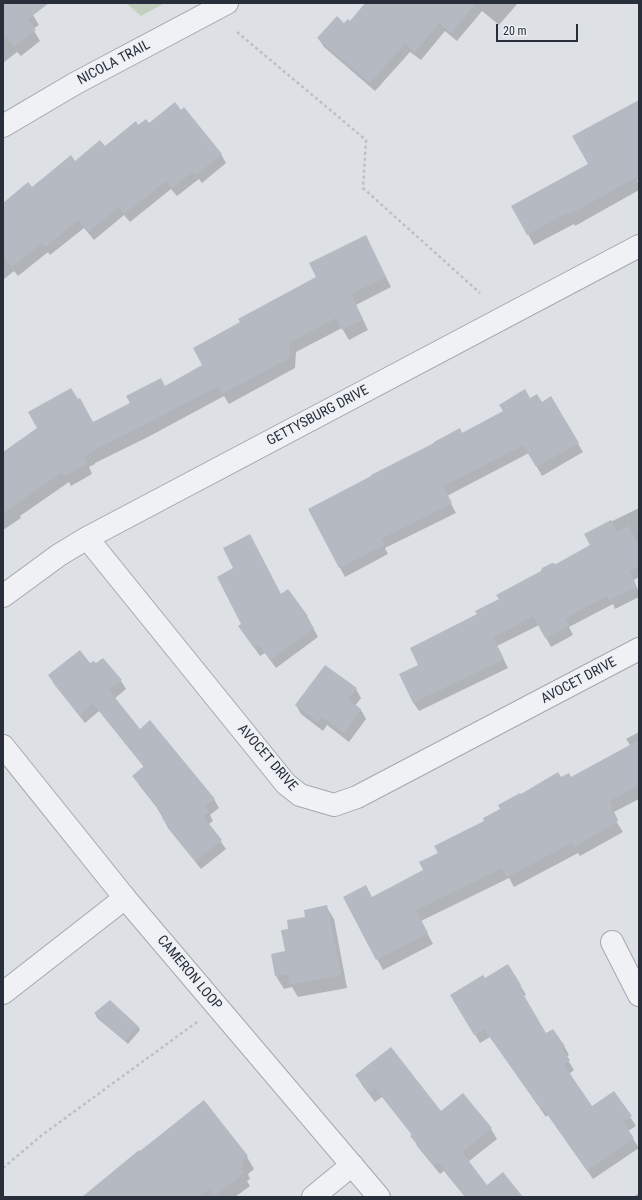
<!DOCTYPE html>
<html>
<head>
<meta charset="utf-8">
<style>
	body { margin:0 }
	#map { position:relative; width:642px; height:1200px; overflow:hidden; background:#dde1e6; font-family:"Roboto Condensed",sans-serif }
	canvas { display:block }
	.frame { position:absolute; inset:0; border:4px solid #282f3b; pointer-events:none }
	.scale { position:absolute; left:496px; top:24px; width:82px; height:18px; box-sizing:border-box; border:2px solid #282f3b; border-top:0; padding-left:5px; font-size:12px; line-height:14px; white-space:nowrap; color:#282f3b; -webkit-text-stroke:3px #edf0f4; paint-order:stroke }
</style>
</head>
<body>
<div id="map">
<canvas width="642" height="1200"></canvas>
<div class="frame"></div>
<div class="scale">20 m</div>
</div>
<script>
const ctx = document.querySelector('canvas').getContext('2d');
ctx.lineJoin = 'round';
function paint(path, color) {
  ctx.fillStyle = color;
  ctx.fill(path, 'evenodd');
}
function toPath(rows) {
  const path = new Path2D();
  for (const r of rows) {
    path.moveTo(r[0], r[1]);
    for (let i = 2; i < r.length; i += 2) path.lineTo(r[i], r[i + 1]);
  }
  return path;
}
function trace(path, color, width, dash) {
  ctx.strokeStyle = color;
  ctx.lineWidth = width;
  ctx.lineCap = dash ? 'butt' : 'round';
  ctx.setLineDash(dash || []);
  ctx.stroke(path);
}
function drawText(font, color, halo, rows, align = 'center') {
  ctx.font = font + ' "Roboto Condensed",sans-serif';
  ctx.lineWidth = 3.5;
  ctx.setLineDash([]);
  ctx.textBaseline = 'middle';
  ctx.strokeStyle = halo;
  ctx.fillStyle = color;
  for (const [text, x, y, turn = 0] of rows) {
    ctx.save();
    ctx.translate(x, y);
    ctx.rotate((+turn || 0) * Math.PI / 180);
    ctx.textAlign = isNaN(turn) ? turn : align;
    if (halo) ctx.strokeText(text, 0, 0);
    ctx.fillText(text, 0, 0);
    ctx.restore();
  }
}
paint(toPath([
	[126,3,165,3,141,16]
]), '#c3cfbf');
paint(toPath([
	[3,3,23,3,33,15,39,25,33,29,40,41,21,56,17,52,3,63],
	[367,3,518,3,499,25,482,11,457,41,445,31,421,60,410,52,375,91,324,47,318,38,344,24,350,23],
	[639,101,639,179,637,180,639,185,639,190,575,226,574,224,534,245,513,207,589,164],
	[149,125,221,154,226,163,202,183,199,179,177,196,171,189,130,222,124,215,94,240,84,228,50,255,48,252,18,276,14,271,3,280,3,202,4,203,32,188,75,162,105,147,138,126],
	[371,247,391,287,356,305,368,330,349,340,342,328,296,352,295,368,229,404,224,396,148,437,95,463,95,464,89,467,92,474,71,486,69,482,20,516,21,518,3,530,3,453,92,423,165,387,204,365,241,322],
	[551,398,583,452,542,476,529,453,447,496,456,513,385,548,388,554,345,577,309,510,530,399,541,403],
	[639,508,639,577,634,580,639,593,639,597,615,609,613,604,569,627,573,635,551,647,539,625,497,646,508,668,419,711,413,702,419,665,478,615,556,565,591,545,586,534],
	[281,596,307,616,318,637,276,668,265,653,260,656,239,626],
	[90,665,121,681,126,689,114,699,140,730,214,799,219,808,210,815,213,821,209,824,226,849,201,869,168,828,158,809,139,785,134,776,144,767,99,711,85,723,54,684,49,675],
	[356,689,361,698,355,706,361,710,366,719,349,742,327,725,323,731,301,714,296,705],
	[639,732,639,799,614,812,618,820,616,821,623,832,580,856,578,853,514,887,509,878,421,921,433,944,383,970,344,897,372,898,424,871,439,853,486,821,520,795,561,779,570,779,630,745,626,739],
	[326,906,334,919,347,988,298,997,292,987,284,989,276,976,272,955,286,952,289,929],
	[508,965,526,995,523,996,546,1035,564,1046,569,1055,566,1057,574,1070,569,1074,592,1107,614,1092,636,1126,628,1131,639,1148,593,1179,548,1115,546,1117,490,1037,480,1043,451,995,485,979],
	[95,1013,138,1026,140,1030,128,1044,97,1018],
	[356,1075,441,1112,463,1094,491,1129,497,1139,468,1162,487,1186,522,1197,465,1197,444,1171,440,1174,417,1146,412,1135,382,1097,375,1102,362,1085],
	[247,1157,254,1169,248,1174,250,1179,247,1181,250,1186,235,1197,85,1197],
	[639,1193,639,1197,633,1197]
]), '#0003');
paint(toPath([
	[3,3,49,3,27,20,36,30,14,47,6,36,3,38],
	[365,3,476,3,451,33,439,23,415,52,405,43,370,83,317,38,337,16,344,23,348,19,350,21],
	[639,100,639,176,568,215,566,213,527,235,511,206,588,164,572,136],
	[175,102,181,110,184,107,222,154,196,175,193,171,172,188,166,181,124,214,119,207,88,232,78,220,45,247,42,243,12,267,3,256,3,203,28,182,32,187,71,155,75,161,100,140,105,146,136,121,138,125,146,119,149,123],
	[366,235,386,277,351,294,363,319,342,330,336,318,290,342,289,358,222,394,218,386,142,426,90,452,90,453,84,457,87,463,64,476,62,472,3,513,3,452,37,428,28,412,71,388,78,399,80,398,93,422,130,403,126,396,161,378,165,386,202,365,193,348,240,322,238,319,316,277,309,263],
	[525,389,530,398,537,394,542,402,551,396,579,443,536,467,523,445,490,462,443,486,452,503,381,539,384,545,339,568,308,509,371,476,371,475,434,443,434,442,460,428,462,433,503,411,499,405],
	[611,520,617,532,629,526,639,547,639,566,630,571,636,587,609,600,607,596,565,618,569,626,545,638,533,616,493,637,504,659,413,703,399,674,418,665,410,648,477,614,475,611,499,599,496,595,541,571,542,568,552,563,556,564,590,545,584,534],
	[250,534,281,594,288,589,308,616,306,617,314,628,270,660,259,644,254,648,238,626,241,624,217,577,233,568,223,548],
	[80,650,90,663,94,661,96,663,103,658,122,680,109,690,140,729,150,720,215,799,205,806,209,812,203,816,222,840,195,861,162,818,163,817,157,809,158,807,132,776,144,766,93,703,79,715,48,675],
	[325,665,357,688,348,699,361,709,344,733,322,717,318,722,295,705],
	[639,740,639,785,609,801,613,809,611,810,618,821,574,847,572,843,507,877,502,868,416,910,428,933,376,960,343,897,366,885,372,897,423,870,419,862,438,853,434,846,484,821,483,818,500,809,498,805,520,793,521,794,558,772,561,777,569,773,571,777],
	[327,905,341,975,290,985,288,974,275,976,271,954,285,951,281,930,288,929,287,920,305,917,304,910],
	[508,964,521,985,519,987,546,1033,553,1029,565,1046,561,1048,570,1060,564,1065,592,1106,614,1091,632,1116,623,1122,634,1138,587,1171,542,1107,540,1108,484,1029,474,1035,450,995,483,975,485,978],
	[110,1000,138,1026,125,1041,94,1013],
	[391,1047,441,1111,463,1093,492,1128,462,1152,487,1185,503,1172,523,1197,466,1197,438,1162,434,1165,410,1136,412,1134,375,1088,369,1092,355,1075],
	[204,1100,248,1156,241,1162,244,1166,240,1169,244,1173,214,1196,209,1189,199,1197,82,1197,139,1150,140,1151]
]), '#b5bac2');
const minor = toPath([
	[3,126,76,83,227,3],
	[87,538,286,784,300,795,334,805,357,797,639,649],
	[3,596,59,555,87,538,639,246],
	[612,942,639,995],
	[3,993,125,898],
	[313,1197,352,1165]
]);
const tertiary = toPath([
	[3,746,125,898,379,1197]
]);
trace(minor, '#a3a8af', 24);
trace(tertiary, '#a3a8af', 24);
trace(toPath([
	[237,32,366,140,363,188,480,293],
	[3,1168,42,1135,197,1022]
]), '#bcbfc4', 2.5, [3, 3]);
trace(minor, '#f0f1f4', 22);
trace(tertiary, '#f0f1f4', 22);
drawText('14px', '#282f3b', '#edf0f4', [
	["NICOLA TRAIL",114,63,-28],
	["GETTYSBURG DRIVE",318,416,-28],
	["AVOCET DRIVE",579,681,-28],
	["AVOCET DRIVE",267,758,49],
	["CAMERON LOOP",189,973,50]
]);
</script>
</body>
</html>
